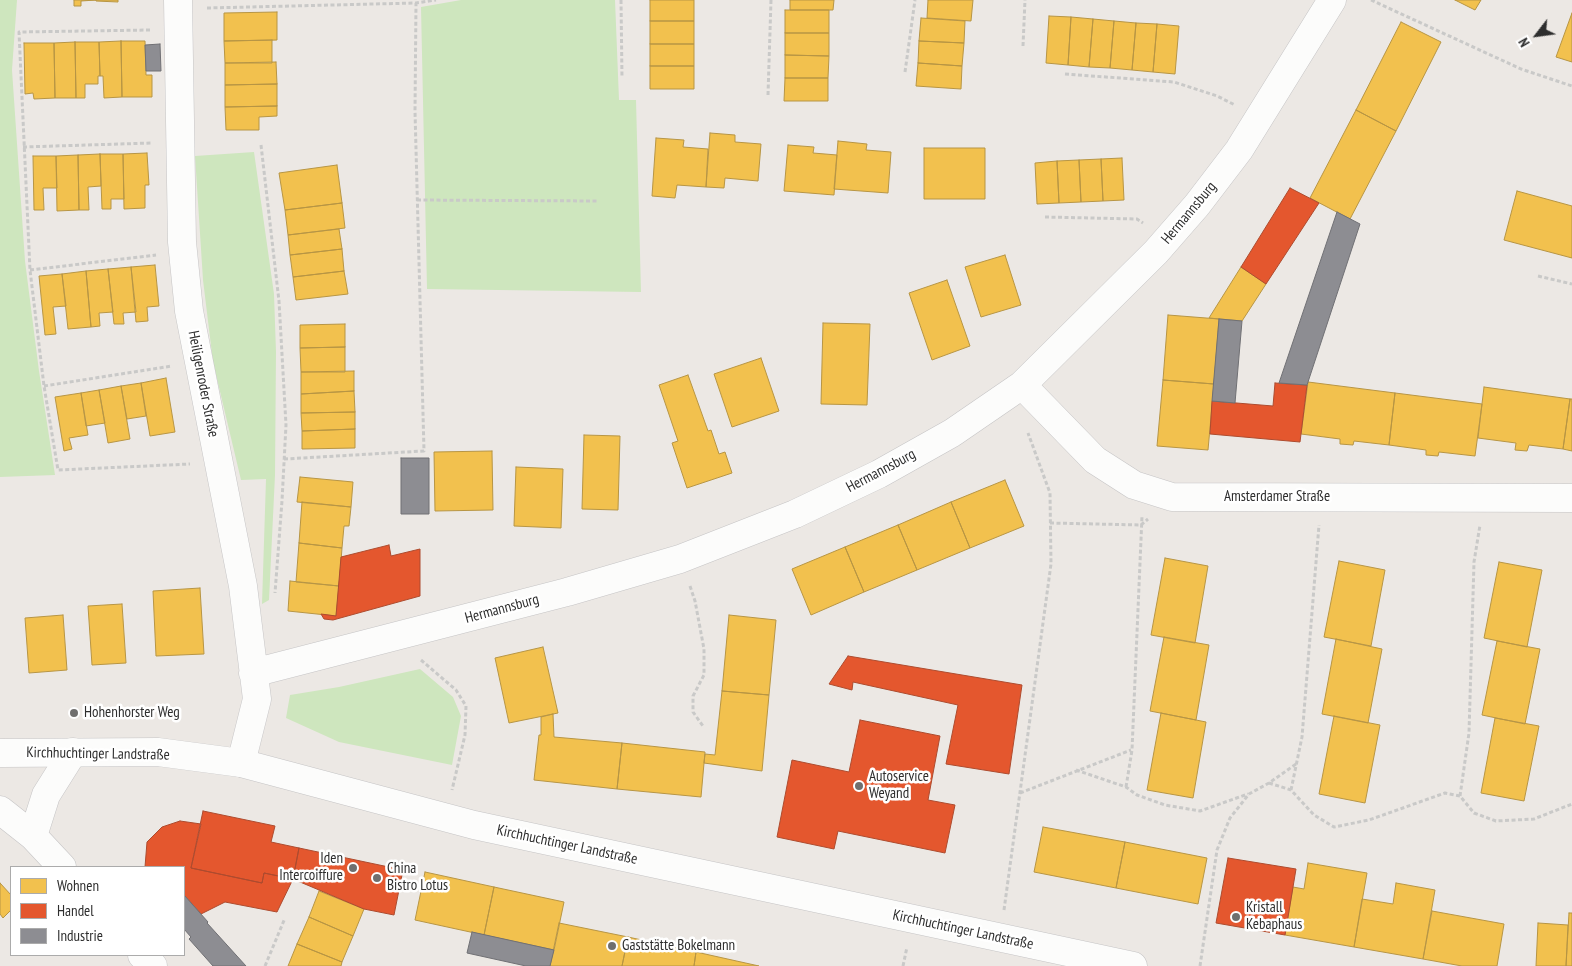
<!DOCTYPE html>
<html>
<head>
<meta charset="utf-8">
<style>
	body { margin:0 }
	#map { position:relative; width:1572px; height:966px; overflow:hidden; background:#ece8e4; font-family:"PT Sans Narrow",sans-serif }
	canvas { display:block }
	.legend { position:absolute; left:10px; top:866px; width:175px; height:90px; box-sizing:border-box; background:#fff; border:1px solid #ababab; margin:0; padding:6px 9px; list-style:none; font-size:15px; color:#2e2e2e }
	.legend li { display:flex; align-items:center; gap:10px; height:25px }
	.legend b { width:25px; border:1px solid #ababab }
	.north { position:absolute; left:1512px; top:10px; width:50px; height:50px; -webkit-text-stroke:4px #fff; paint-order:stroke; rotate:240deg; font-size:14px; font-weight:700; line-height:20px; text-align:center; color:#2e2e2e }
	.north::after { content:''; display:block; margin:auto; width:18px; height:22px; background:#2e2e2e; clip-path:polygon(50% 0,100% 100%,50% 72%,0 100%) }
</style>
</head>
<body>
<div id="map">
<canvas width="1572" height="966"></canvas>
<ul class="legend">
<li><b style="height:14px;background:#f2c14e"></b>Wohnen</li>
<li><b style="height:14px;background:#e4572e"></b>Handel</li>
<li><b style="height:14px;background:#8d8d92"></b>Industrie</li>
</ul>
<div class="north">N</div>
</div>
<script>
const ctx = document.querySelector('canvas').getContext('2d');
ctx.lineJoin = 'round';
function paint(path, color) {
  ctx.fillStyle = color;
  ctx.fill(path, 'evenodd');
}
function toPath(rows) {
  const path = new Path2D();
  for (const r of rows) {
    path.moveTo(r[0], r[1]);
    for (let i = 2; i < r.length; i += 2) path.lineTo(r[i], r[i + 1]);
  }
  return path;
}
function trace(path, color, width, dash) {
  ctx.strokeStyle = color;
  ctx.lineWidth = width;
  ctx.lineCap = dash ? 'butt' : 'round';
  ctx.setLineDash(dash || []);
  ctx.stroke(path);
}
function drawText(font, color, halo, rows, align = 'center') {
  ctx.font = font + ' "PT Sans Narrow",sans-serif';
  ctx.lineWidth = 5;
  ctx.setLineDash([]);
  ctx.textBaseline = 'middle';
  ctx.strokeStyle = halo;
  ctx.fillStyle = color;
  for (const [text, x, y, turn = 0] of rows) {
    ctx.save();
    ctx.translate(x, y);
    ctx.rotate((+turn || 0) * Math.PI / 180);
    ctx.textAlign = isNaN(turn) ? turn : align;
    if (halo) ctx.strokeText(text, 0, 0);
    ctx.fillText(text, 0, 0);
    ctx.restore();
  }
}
paint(toPath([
	[0,0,17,0,12,70,25,261,39,371,55,475,0,477],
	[461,0,615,0,619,100,636,100,641,292,427,289,421,7],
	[254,152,274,294,276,352,275,475,269,600,262,604,266,479,241,480,213,362,203,280,195,156],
	[420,669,453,697,461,716,452,765,339,742,286,718,290,695,339,687]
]), '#cee6be');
const homes = toPath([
	[74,0,96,0,81,1,81,6,74,6,74,0],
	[96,0,118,0,118,2,96,1,96,0],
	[650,0,694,0,694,21,650,21,650,0],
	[790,0,834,0,833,10,790,10,790,0],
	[928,0,973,0,971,21,927,18,928,0],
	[1455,0,1481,0,1475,10,1455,0],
	[785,10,829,10,829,33,785,33,785,10],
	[277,12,277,40,224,41,224,13,277,12],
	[1572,13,1572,62,1556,57,1572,13],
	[1049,16,1071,17,1068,65,1046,63,1049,16],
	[1071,17,1093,19,1089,67,1068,65,1071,17],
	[921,18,965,21,964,43,919,41,921,18],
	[1093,19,1114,21,1110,68,1089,67,1093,19],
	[650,21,694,21,694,44,650,44,650,21],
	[1114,21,1136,23,1132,70,1110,68,1114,21],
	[1401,22,1441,42,1396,131,1356,110,1401,22],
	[1136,23,1157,24,1153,72,1132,70,1136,23],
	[1157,24,1179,26,1175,74,1153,72,1157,24],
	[785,33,829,33,829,56,785,55,785,33],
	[272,40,272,63,225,63,224,41,272,40],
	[121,41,145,41,146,75,152,75,152,97,122,97,121,41],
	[121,41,122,97,104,98,103,76,100,76,99,42,121,41],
	[919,41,964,43,962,66,918,63,919,41],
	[75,42,76,98,55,98,54,43,75,42],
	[75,42,99,42,100,76,98,76,98,84,85,84,85,98,76,98,75,42],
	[24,43,54,43,55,98,34,99,33,93,25,94,24,43],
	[650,44,694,44,694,66,650,66,650,44],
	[785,55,829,56,828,78,785,78,785,55],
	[276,62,277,84,225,85,225,63,276,62],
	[918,63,962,66,961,89,916,86,918,63],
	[650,66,694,66,694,89,650,89,650,66],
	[785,78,828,78,828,101,784,101,785,78],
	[277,84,277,106,225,107,225,85,277,84],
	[277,106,277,116,259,117,259,130,226,130,225,107,277,106],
	[1356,110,1396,131,1350,219,1310,198,1356,110],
	[710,133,735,135,735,142,761,144,758,181,725,178,724,188,706,187,710,133],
	[656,138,684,140,683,147,708,149,706,187,677,185,675,198,652,196,656,138],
	[838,141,867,144,866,150,891,152,888,193,834,189,838,141],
	[788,145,814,147,813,153,837,155,834,195,784,191,788,145],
	[924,148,985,148,985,199,924,199,924,148],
	[147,153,149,185,145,185,145,208,124,209,123,154,147,153],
	[100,154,101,186,88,187,89,210,79,210,78,155,100,154],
	[100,154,123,154,124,199,111,199,111,209,102,209,100,154],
	[78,155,79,210,57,211,56,156,78,155],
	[33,156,56,156,57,188,43,188,44,210,34,210,33,156],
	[1122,158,1124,200,1103,201,1101,159,1122,158],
	[1101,159,1103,201,1081,202,1079,160,1101,159],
	[1079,160,1081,202,1059,203,1057,161,1079,160],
	[1057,161,1059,203,1037,204,1035,163,1057,161],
	[337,165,342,203,285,210,279,173,337,165],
	[1517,191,1572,206,1572,258,1504,240,1517,191],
	[342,203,345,228,288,235,285,210,342,203],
	[339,229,342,249,290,255,288,235,339,229],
	[342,249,344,271,293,277,290,255,342,249],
	[1005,255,1021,305,981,317,965,267,1005,255],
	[155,265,159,306,147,307,148,321,136,322,131,267,155,265],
	[131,267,136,312,123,313,124,324,114,324,108,269,131,267],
	[1241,267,1266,284,1242,321,1209,318,1241,267],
	[108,269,113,312,99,313,100,326,91,327,86,271,108,269],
	[86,271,91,327,68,329,62,274,86,271],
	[344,271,348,294,296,300,293,277,344,271],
	[62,274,66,306,53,307,56,334,45,335,39,276,62,274],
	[947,280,970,346,932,360,909,293,947,280],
	[1168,315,1219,319,1214,384,1163,380,1168,315],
	[823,323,870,324,867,405,821,404,823,323],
	[345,324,345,347,300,348,300,325,345,324],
	[345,347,345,372,301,372,300,348,345,347],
	[761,358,779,411,732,427,714,374,761,358],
	[354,371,354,391,301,394,301,372,354,371],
	[688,375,708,431,711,430,719,454,725,452,732,473,687,488,672,443,678,441,659,385,688,375],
	[166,378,175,432,150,436,141,383,166,378],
	[1163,380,1214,384,1208,450,1157,446,1163,380],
	[1308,382,1395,393,1389,445,1354,441,1353,445,1340,444,1340,439,1301,434,1308,382],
	[141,383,146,416,127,419,121,386,141,383],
	[121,386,130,439,108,443,99,390,121,386],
	[1484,387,1570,399,1563,449,1529,445,1527,451,1515,450,1516,443,1478,438,1484,387],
	[99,390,105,423,86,426,81,393,99,390],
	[354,391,355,412,301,413,301,394,354,391],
	[81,393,88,435,69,438,72,449,64,451,55,397,81,393],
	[1395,393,1482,404,1475,456,1439,452,1438,456,1426,455,1426,450,1389,445,1395,393],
	[1570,399,1572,399,1572,451,1563,449,1570,399],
	[355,412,355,429,302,431,301,413,355,412],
	[355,429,355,448,302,449,302,431,355,429],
	[584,435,620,436,618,510,582,509,584,435],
	[492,451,493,510,435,511,434,452,492,451],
	[516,467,563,469,561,528,514,526,516,467],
	[300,477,353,482,351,507,297,502,300,477],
	[1005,480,1024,526,970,548,951,502,1005,480],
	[302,502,351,507,349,526,344,526,342,548,299,543,302,502],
	[951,502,970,548,917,570,898,525,951,502],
	[898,525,917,570,864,592,845,547,898,525],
	[299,543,342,548,339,586,296,582,299,543],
	[845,547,864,592,811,615,792,569,845,547],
	[1165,558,1208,566,1195,643,1151,635,1165,558],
	[1339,561,1385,570,1371,646,1324,637,1339,561],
	[1499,562,1542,570,1527,647,1484,638,1499,562],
	[290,581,339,586,336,616,288,611,290,581],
	[200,588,204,654,156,656,153,591,200,588],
	[122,604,126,663,92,665,88,606,122,604],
	[63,615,67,670,29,673,25,618,63,615],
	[729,615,776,620,769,695,722,691,729,615],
	[1164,637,1209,645,1196,720,1150,711,1164,637],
	[1336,639,1382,649,1368,723,1322,714,1336,639],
	[1497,641,1540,649,1525,724,1482,715,1497,641],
	[543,647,558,713,509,723,495,658,543,647],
	[722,691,769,695,762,771,704,763,705,754,715,755,722,691],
	[1161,713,1206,722,1193,798,1147,790,1161,713],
	[553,714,554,737,622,743,617,789,534,780,539,735,541,735,541,717,553,714],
	[1334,716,1380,725,1365,803,1319,794,1334,716],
	[1495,718,1539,726,1524,801,1481,793,1495,718],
	[622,743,705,752,701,797,617,789,622,743],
	[1043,827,1125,842,1116,888,1034,872,1043,827],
	[1125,842,1207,858,1198,904,1116,888,1125,842],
	[1308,863,1367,873,1354,947,1285,935,1293,887,1304,889,1308,863],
	[425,872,494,887,484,935,415,920,425,872],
	[0,883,11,895,11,910,3,918,0,914,0,883],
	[1396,883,1435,890,1423,959,1354,947,1362,899,1393,904,1396,883],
	[494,887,564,902,554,950,484,935,494,887],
	[319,891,364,909,353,936,309,917,319,891],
	[1432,911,1504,924,1497,966,1462,966,1423,959,1432,911],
	[1569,913,1572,913,1572,966,1566,966,1569,913],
	[309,917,353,936,342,962,297,944,309,917],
	[559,923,628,937,622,966,550,966,559,923],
	[1538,923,1568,925,1566,966,1536,966,1538,923],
	[628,937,696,952,694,966,622,966,628,937],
	[297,944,342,962,341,966,288,966,297,944],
	[696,952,759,966,694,966,696,952]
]);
paint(homes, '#f2c14e');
trace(homes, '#b79544', 1);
const shops = toPath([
	[1290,188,1319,203,1266,284,1241,267,1290,188],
	[1275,383,1307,385,1300,442,1210,434,1212,401,1273,406,1275,383],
	[389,545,391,556,420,549,420,596,333,620,324,619,321,614,336,616,341,557,389,545],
	[848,656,1022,685,1009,774,946,764,958,705,853,682,852,690,829,684,848,656],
	[860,720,940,736,928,800,955,805,945,853,838,831,834,849,777,837,792,760,849,772,860,720],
	[203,811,275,826,271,842,299,848,293,879,264,873,262,883,191,868,203,811],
	[180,821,201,824,191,868,262,883,264,873,293,879,277,912,225,902,201,914,184,895,184,867,145,867,147,842,162,827,180,821],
	[299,848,403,870,394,915,364,909,293,879,299,848],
	[1228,858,1296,869,1285,935,1216,923,1228,858]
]);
paint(shops, '#e4572e');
trace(shops, '#ad4b2e', 1);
const industry = toPath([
	[160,44,161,71,146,71,145,45,160,44],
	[1337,212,1360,224,1307,385,1279,383,1337,212],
	[1219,319,1242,321,1235,403,1212,401,1219,319],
	[401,458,429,458,429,514,401,514,401,458],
	[184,895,208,922,207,923,246,966,213,966,189,939,191,937,184,929,184,895],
	[472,932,554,950,550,966,526,966,467,953,472,932]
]);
paint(industry, '#8d8d92');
trace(industry, '#707074', 1);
const minor = toPath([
	[178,0,182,242,189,311,243,586,257,699,241,763],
	[1022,385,1095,460,1134,485,1172,497,1572,498],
	[253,673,567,592,680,559,795,514,879,474,952,433,1022,385,1156,252,1197,205,1239,150,1332,0],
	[0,810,33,836,62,867],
	[33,836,46,795,73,752],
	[142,955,153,966]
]);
const secondary = toPath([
	[0,753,158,752,241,763,474,825,1133,966]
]);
trace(minor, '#c5c4c5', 29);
trace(secondary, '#c5c4c5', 29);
trace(toPath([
	[621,0,622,78],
	[1371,0,1521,69,1572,86],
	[207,8,416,3,436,0],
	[150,30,19,32,30,270,44,386,58,470,190,464],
	[1023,46,1025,0],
	[905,72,915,0],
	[1065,74,1174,82,1217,96,1235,105],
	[768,95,771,0],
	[261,145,279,301,286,425,282,501,275,593],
	[23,147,152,143],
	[417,200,598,201],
	[1045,217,1137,219,1143,223],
	[30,270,156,255],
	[1538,276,1572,284],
	[44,386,172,366],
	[284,459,424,451,415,111,416,3],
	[1050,523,1141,525,1148,519],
	[690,586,695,601,704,649,704,675,693,696,693,712,703,726],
	[421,660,456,690,466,706,465,735,452,790],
	[1076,770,1126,787,1137,795,1165,805,1200,811,1248,794],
	[1269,783,1291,790,1314,815,1334,827,1369,820,1445,793,1460,796,1474,813,1496,821,1534,819,1572,804],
	[1126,787,1132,750,1142,516],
	[1291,790,1302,737,1319,525],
	[1020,793,1131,750],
	[1460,796,1469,733,1474,562,1480,525],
	[1004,910,1051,564,1050,493,1028,433],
	[265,966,285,918],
	[903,966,907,947],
	[1200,966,1217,850,1230,818,1249,794,1269,783,1296,764]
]), '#c9c9c8', 3, [4, 2.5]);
trace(minor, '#fcfcfb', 28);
trace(secondary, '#fcfcfb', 28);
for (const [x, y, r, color] of [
	[74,713,5,"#706f6e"],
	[859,786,5,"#706f6e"],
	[353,868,5,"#706f6e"],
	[377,878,5,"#706f6e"],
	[1236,917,5,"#706f6e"],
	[612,946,5,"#706f6e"]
]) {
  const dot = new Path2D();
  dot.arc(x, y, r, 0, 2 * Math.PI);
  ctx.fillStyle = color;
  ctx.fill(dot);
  trace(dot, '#fff', 2);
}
drawText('15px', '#2e2e2e', '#fff', [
	["Hermannsburg",1189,213,-50],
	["Heiligenroder Straße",203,384,79],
	["Hermannsburg",881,471,-28],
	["Amsterdamer Straße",1277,497],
	["Hermannsburg",502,609,-15],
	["Kirchhuchtinger Landstraße",98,754,1],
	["Kirchhuchtinger Landstraße",567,845,12],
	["Kirchhuchtinger Landstraße",963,930,12]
]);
drawText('15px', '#2e2e2e', '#fff', [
	["Hohenhorster Weg",84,713],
	["Autoservice",869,777],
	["Weyand",869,794],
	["Iden",343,859,"right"],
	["Intercoiffure",343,876,"right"],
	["China",387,869],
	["Bistro Lotus",387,886],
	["Kristall",1246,908],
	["Kebaphaus",1246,925],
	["Gaststätte Bokelmann",622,946]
], 'left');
</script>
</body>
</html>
